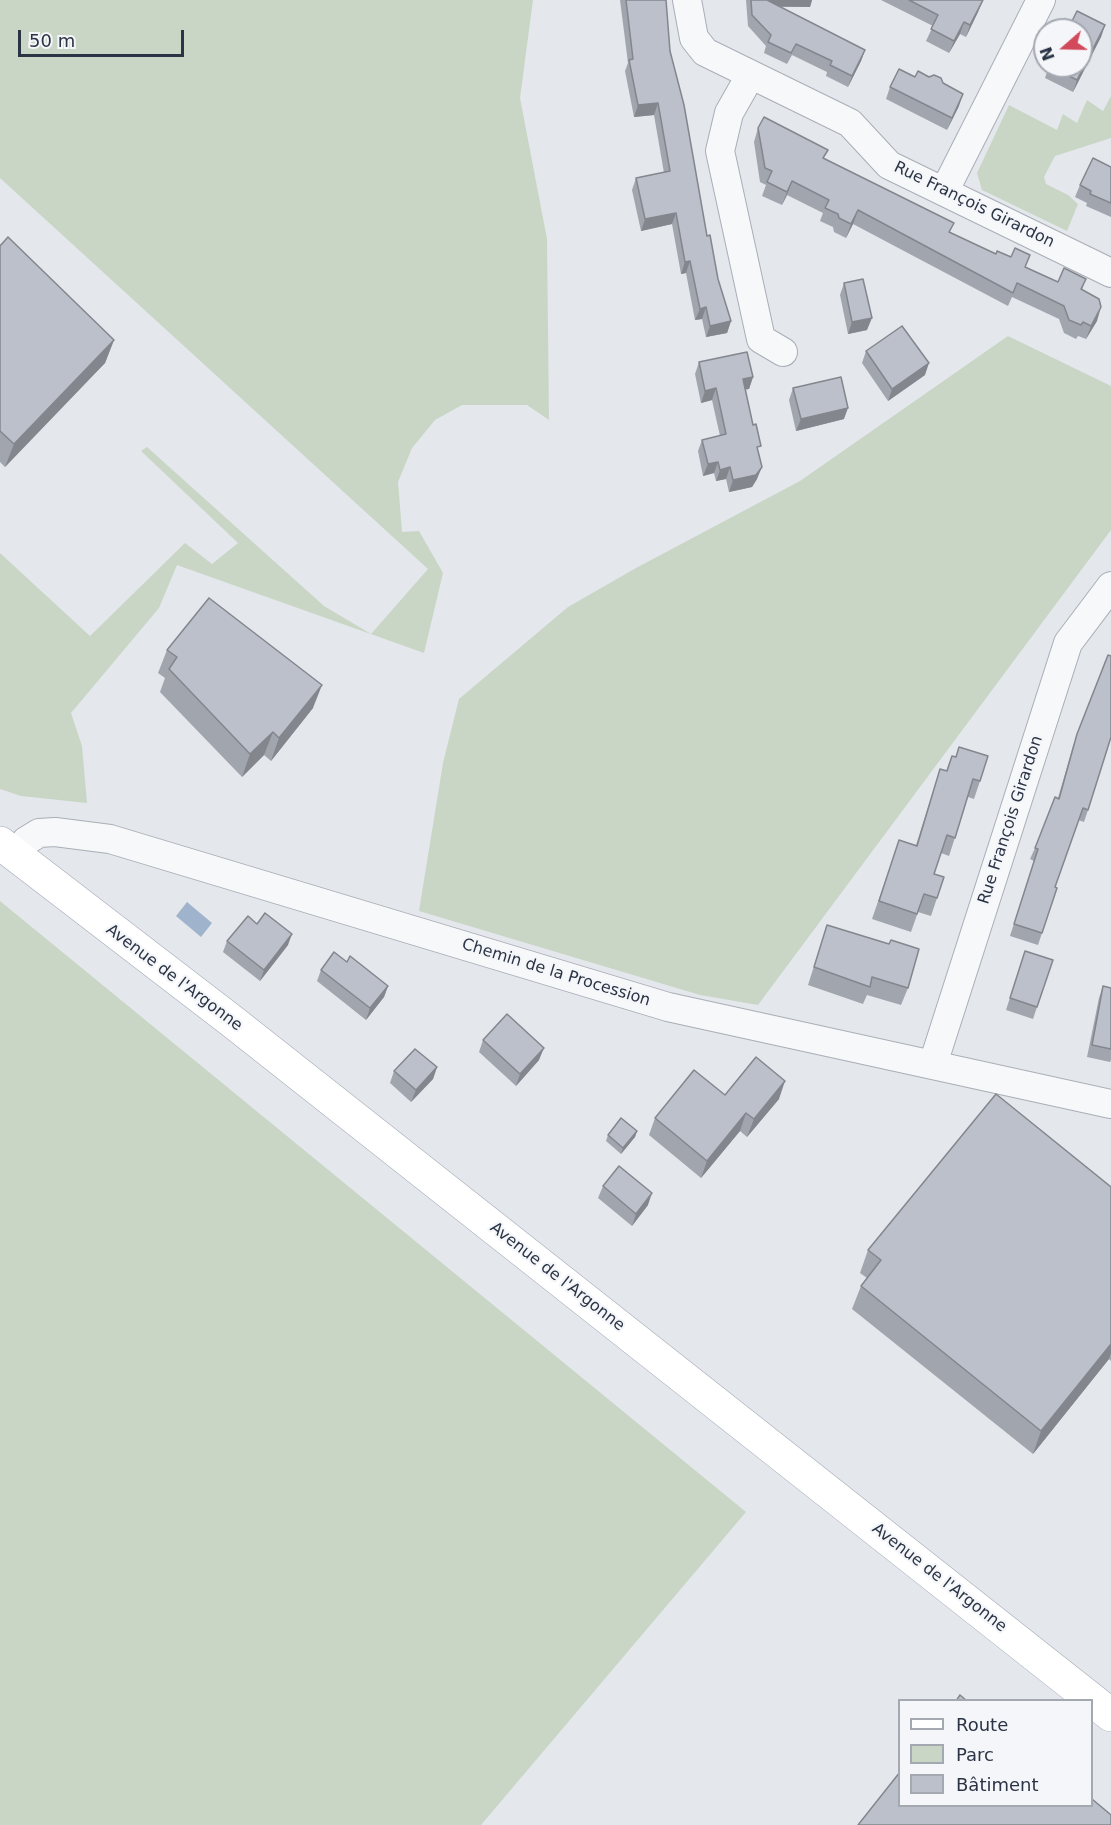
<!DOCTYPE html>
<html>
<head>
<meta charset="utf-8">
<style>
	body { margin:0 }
	#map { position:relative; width:1111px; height:1825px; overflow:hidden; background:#e4e7ec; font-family:"DejaVu Sans",sans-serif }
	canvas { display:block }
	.legend { position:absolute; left:898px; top:1699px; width:195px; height:108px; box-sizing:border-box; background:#f4f6f9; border:2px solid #a4a8b1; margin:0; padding:8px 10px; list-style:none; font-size:18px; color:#2b3445 }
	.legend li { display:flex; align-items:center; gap:12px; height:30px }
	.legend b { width:30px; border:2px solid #a4a8b1 }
	.north { position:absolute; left:1033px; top:18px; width:60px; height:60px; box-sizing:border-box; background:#f4f6f9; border:2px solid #a4a8b1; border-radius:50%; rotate:250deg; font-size:16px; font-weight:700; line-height:24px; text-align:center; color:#2b3445 }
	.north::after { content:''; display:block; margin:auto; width:21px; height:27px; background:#d1495b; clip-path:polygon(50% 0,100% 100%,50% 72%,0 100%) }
	.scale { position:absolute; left:18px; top:30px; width:166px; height:27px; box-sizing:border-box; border:3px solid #2b3445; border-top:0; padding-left:8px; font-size:18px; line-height:21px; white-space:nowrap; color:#2b3445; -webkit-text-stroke:4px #f4f6f9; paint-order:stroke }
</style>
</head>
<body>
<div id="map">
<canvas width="1111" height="1825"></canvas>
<ul class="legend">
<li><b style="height:8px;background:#fff"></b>Route</li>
<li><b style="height:16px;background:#c9d6c5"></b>Parc</li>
<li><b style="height:16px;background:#bbc0ca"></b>Bâtiment</li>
</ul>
<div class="north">N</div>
<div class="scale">50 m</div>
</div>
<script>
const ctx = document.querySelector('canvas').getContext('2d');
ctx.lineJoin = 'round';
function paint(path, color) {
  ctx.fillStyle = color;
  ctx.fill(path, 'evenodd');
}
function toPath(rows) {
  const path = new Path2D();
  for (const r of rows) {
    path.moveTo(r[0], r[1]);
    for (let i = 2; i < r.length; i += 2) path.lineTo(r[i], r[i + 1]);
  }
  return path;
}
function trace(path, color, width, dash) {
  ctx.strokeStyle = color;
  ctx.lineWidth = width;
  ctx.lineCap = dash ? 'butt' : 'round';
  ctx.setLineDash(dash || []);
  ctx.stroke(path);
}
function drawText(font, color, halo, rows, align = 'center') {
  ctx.font = font + ' "DejaVu Sans",sans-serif';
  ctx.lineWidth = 4.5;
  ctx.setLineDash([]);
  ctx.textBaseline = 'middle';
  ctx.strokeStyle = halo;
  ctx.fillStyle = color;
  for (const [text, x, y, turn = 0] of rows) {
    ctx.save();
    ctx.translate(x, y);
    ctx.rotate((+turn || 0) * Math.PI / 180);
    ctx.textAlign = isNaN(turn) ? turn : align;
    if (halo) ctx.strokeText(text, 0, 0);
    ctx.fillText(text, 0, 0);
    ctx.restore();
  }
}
paint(toPath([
	[0,0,533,0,520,98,547,239,549,420,527,405,462,405,435,420,412,448,398,482,402,532,419,531,443,573,424,653,177,565,159,608,71,713,82,746,87,803,21,796,0,789,0,553,90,636,185,543,212,564,238,543,141,451,147,447,324,606,371,634,428,569,0,178],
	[1111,96,1111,138,1055,156,1044,177,1046,184,1068,195,1078,204,1067,231,982,190,977,173,1009,105,1057,130,1063,114,1077,123,1087,100,1103,111],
	[1008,336,1111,386,1111,530,758,1005,700,995,419,911,443,763,459,699,568,607,636,568,800,481],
	[0,901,746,1512,481,1825,0,1825]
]), '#c9d6c5');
paint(toPath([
	[187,902,212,923,201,937,176,916]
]), '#9fb4cc');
const minor = toPath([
	[687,0,694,38,705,52,850,123,889,165,1111,273],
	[750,76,729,113,720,151,761,339,783,352],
	[945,190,1041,0],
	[14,854,26,841,39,833,55,832,110,839,668,1007,1111,1104],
	[933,1064,1068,643,1111,586]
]);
const major = toPath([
	[0,843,233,1022,1111,1715]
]);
trace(minor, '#a9aeb7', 30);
trace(major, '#a3abb8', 34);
trace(minor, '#f7f8fa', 28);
trace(major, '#fff', 33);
paint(toPath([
	[620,0,666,0,670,51,707,236,718,279,731,321,727,333,706,337,702,319,695,320,686,273,681,274,672,224,641,231,632,190,636,178,664,173,654,115,634,117,625,71,628,63],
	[746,0,812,0,810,7,780,7,865,50,861,61,848,87,826,76,827,72,792,55,787,64,764,53,766,46,748,26],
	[881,0,983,0,978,12,966,37,960,34,949,53,926,41,933,26],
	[1105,25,1101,37,1073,92,1045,78,1049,66,1069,27],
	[915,77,929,77,943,83,959,106,947,130,886,99,890,87],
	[758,128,824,159,954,223,950,232,996,254,1058,282,1086,279,1082,290,1097,321,1086,339,1078,336,1076,339,1064,333,1059,319,1012,297,1008,306,853,224,846,238,834,232,833,227,820,221,823,213,787,195,782,205,762,196,766,185,760,182,754,142],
	[1111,167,1111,217,1086,206,1087,203,1075,197,1080,185],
	[0,246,114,340,105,363,5,467,0,462],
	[844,283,867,330,848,334,840,295],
	[866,351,925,375,888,401,862,363],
	[699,362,753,377,749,389,745,389,758,453,757,479,752,487,729,492,726,479,716,481,714,473,703,476,698,451,702,440,720,436,712,400,701,403,695,374],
	[793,388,844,419,796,431,789,400],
	[167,650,313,708,271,761,264,755,242,777,160,692,165,678,158,673],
	[1108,655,1088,810,1084,822,1078,820,1055,887,1042,933,1038,945,1010,936,1034,861,1030,859,1035,848,1058,798,1073,746],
	[959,747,980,781,974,799,968,797,949,856,941,853,934,874,944,877,931,916,918,912,911,932,872,919,899,840,916,845,940,769,946,771,952,756,956,757],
	[257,924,288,945,260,981,223,952,227,941],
	[827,925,908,988,901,1005,867,995,863,1004,808,985],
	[1025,951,1037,1007,1033,1019,1006,1010],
	[347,962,388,986,384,997,366,1020,317,981,321,970],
	[1103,986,1111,988,1111,1060,1110,1062,1087,1057,1099,998],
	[483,1040,539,1060,516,1086,479,1052],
	[437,1067,433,1079,411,1102,390,1083,394,1071],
	[725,1095,779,1099,747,1137,740,1131,701,1178,649,1135,655,1118],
	[637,1131,635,1137,621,1154,606,1141,608,1135],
	[603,1186,648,1205,632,1226,598,1198],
	[1111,1187,1111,1361,1109,1359,1033,1454,852,1309,861,1286,867,1278,860,1273,868,1250]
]), '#a1a5ae');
paint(toPath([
	[756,0,812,0,810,7,754,6],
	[983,0,978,12,966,37,970,25],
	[964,22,960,34,949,53,954,41],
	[1105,25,1101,37,1073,92,1077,80],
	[865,50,861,61,848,87,852,76],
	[963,94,959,106,947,130,952,118],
	[658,103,654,115,634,117,638,105],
	[792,181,787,195,782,205,787,192],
	[858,210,853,224,846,238,851,224],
	[676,213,672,224,641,231,645,219],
	[690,261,686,273,681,274,685,262],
	[706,307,702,319,695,320,700,309],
	[1101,307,1097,321,1086,339,1091,326],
	[872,318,867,330,848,334,852,322],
	[731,321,727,333,706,337,710,326],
	[114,340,105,363,5,467,14,444],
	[929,363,925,375,888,401,892,389],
	[753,377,749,389,738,391,743,379],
	[716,388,712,400,701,403,705,391],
	[848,408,844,419,796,431,801,419],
	[718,462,714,473,703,476,708,464],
	[730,467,726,479,716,481,720,470],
	[762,467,757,479,752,487,729,492,733,480],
	[322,685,313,708,271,761,279,738],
	[273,732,264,755,242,777,250,754],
	[292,934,288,945,260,981,264,970],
	[388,986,384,997,366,1020,370,1008],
	[544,1048,539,1060,516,1086,520,1074],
	[437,1067,433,1079,411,1102,416,1090],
	[785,1081,779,1099,747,1137,754,1119],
	[746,1113,740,1131,701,1178,707,1161],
	[637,1131,635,1137,621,1154,623,1148],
	[652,1193,648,1205,632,1226,636,1214],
	[1111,1344,1111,1353,1109,1359,1033,1454,1041,1431]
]), '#83868d');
const building = toPath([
	[626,0,666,0,670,51,684,105,707,236,710,235,718,279,731,321,710,326,706,307,700,309,690,261,685,262,676,213,645,219,636,178,670,171,658,103,638,105,629,60,633,59,626,0],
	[751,0,767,0,865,50,852,76,830,65,832,61,796,44,791,53,768,42,771,35,752,15,751,0],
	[909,0,983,0,970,25,964,22,954,41,931,29,938,15,909,0],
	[1077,11,1105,25,1077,80,1049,66,1081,66,1081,30,1064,30,1066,26,1069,27,1077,11],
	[899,69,915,77,918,71,929,77,934,75,941,78,943,83,963,94,952,118,890,87,899,69],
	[764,117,828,150,823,158,954,223,949,232,996,254,997,251,1011,257,1015,248,1030,255,1025,267,1058,282,1064,268,1086,279,1081,289,1099,299,1101,307,1091,326,1083,322,1081,325,1069,320,1064,306,1017,283,1013,293,858,210,851,224,839,218,838,214,825,208,829,200,792,181,787,192,767,182,772,171,765,168,758,128,764,117],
	[1093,158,1111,167,1111,203,1090,194,1091,191,1080,185,1093,158],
	[8,237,114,340,14,444,0,431,0,246,8,237],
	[863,279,872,318,852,322,844,283,863,279],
	[902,326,929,363,892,389,866,351,902,326],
	[747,352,753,377,743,379,753,425,756,424,761,446,757,447,762,467,756,475,733,480,730,467,720,470,718,462,708,464,702,440,726,434,716,388,705,391,699,362,747,352],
	[841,377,848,408,801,419,793,388,841,377],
	[209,598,322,685,279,738,273,732,250,754,169,669,177,657,167,650,209,598],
	[1108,655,1111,656,1111,737,1088,810,1083,808,1055,887,1057,888,1042,933,1014,924,1038,849,1035,848,1055,797,1059,799,1077,734,1108,655],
	[959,747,988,756,980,781,973,779,955,838,947,835,934,874,944,877,937,898,924,894,917,914,879,901,899,840,917,846,940,769,947,771,952,756,956,757,959,747],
	[265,913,292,934,264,970,227,941,248,916,257,924,265,913],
	[827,925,889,944,891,940,919,949,908,988,872,977,870,987,814,967,827,925],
	[1025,951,1053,960,1037,1007,1010,998,1025,951],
	[334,952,347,962,350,956,388,986,370,1008,321,970,334,952],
	[1103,986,1111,988,1111,1049,1092,1045,1103,986],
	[507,1014,544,1048,520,1074,483,1040,507,1014],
	[415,1049,437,1067,416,1090,394,1071,415,1049],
	[756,1057,785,1081,754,1119,746,1113,707,1161,655,1118,694,1070,725,1095,756,1057],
	[996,1094,1111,1187,1111,1344,1041,1431,861,1286,881,1260,868,1250,996,1094],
	[621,1118,637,1131,623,1148,608,1135,621,1118],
	[619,1166,652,1193,636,1214,603,1186,619,1166],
	[960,1695,967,1701,956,1701,960,1695],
	[900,1772,900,1806,1092,1806,1092,1799,1111,1815,1111,1825,858,1825,900,1772]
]);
paint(building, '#bbc0ca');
trace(building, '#83868d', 1.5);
drawText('16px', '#2b3445', '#f4f6f9', [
	["Rue François Girardon",974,205,26],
	["Rue François Girardon",1011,820,-72],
	["Chemin de la Procession",556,973,17],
	["Avenue de l'Argonne",174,978,37],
	["Avenue de l'Argonne",557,1277,38],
	["Avenue de l'Argonne",939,1578,38]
]);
</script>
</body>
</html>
